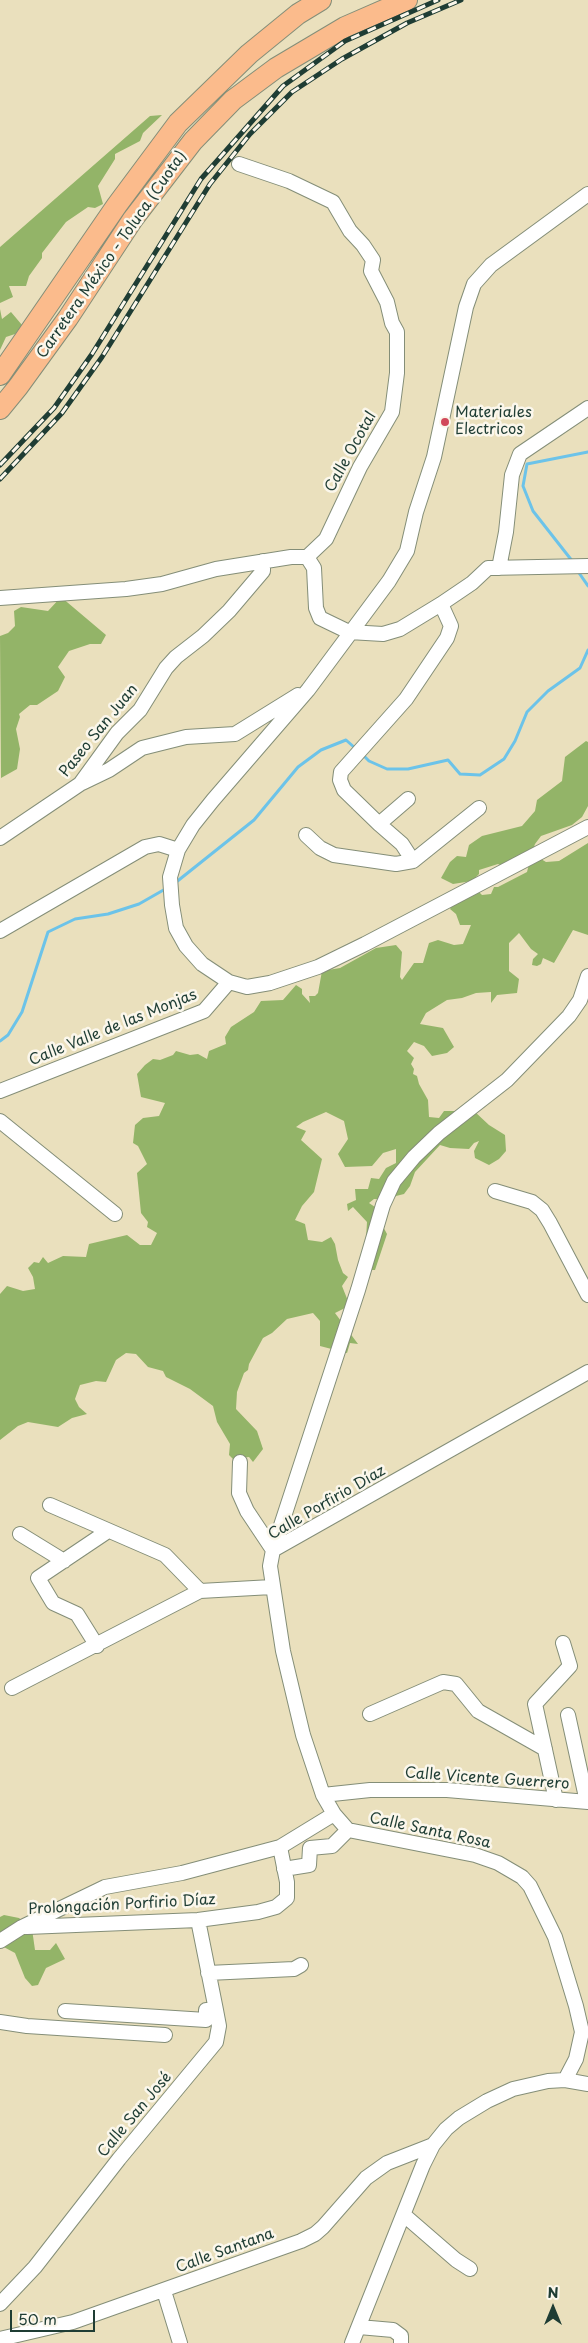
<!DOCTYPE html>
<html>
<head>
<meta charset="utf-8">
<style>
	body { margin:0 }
	#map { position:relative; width:588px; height:2343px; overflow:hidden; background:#eae0bd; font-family:"Playpen Sans",sans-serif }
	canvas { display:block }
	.north { position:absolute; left:528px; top:2283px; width:50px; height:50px; -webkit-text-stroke:4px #fbf7ec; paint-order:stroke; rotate:0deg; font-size:14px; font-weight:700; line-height:20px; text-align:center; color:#1f3d34 }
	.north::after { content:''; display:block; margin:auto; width:18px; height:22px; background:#1f3d34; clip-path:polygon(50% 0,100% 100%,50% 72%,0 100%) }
	.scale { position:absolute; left:10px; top:2310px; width:85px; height:22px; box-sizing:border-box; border:2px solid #1f3d34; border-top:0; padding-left:6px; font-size:15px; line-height:18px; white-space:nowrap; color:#1f3d34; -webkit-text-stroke:4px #fbf7ec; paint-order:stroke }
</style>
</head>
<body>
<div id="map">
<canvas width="588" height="2343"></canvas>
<div class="north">N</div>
<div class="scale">50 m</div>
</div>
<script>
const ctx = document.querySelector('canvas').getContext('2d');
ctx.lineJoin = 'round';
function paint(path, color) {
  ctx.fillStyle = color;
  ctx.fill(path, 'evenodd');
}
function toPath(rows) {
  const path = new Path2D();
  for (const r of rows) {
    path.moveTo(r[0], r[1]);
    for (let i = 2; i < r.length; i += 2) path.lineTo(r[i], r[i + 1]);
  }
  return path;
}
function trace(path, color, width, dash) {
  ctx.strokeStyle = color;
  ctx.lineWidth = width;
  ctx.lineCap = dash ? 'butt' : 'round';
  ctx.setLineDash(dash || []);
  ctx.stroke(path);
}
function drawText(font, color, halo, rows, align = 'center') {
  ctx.font = font + ' "Playpen Sans",sans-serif';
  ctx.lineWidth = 5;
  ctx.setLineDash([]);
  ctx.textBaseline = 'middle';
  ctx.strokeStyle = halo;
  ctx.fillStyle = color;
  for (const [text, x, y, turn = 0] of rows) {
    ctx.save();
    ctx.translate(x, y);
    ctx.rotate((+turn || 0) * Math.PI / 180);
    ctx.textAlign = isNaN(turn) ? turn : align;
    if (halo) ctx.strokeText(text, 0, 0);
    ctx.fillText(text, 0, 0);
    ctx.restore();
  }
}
paint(toPath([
	[162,115,143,133,140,141,115,154,115,159,98,186,103,204,95,208,88,207,66,222,42,253,42,258,29,276,26,286,9,286,13,297,0,303,0,247,150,116],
	[0,309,2,319,11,312,22,325,15,334,6,337,0,350],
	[61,597,106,635,101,644,90,644,69,651,58,667,65,677,58,691,37,705,30,705,19,714,20,717,16,729,20,749,17,769,1,778,0,636,8,633,15,626,14,611,21,607,48,611],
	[586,741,588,742,588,806,582,817,572,825,541,836,535,844,531,855,512,859,506,862,509,870,498,864,479,870,479,874,472,881,453,884,441,878,450,862,457,856,466,857,469,845,482,836,522,826,535,811,537,800,562,781,565,757],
	[588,843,588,935,573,930,554,963,543,958,541,964,537,966,532,965,533,959,538,954,531,949,519,933,509,943,509,971,519,979,517,993,497,995,491,1003,491,992,476,993,462,998,447,1000,426,1013,420,1024,443,1028,454,1047,447,1053,432,1056,424,1046,414,1042,407,1051,414,1058,411,1064,414,1069,413,1074,417,1076,419,1084,428,1100,429,1117,439,1118,444,1111,474,1111,489,1125,505,1135,506,1151,499,1159,489,1165,475,1158,474,1151,479,1141,474,1143,469,1149,450,1148,440,1145,415,1172,410,1186,404,1194,396,1196,392,1200,374,1199,369,1203,378,1209,380,1221,387,1234,375,1270,368,1270,365,1256,367,1222,353,1207,348,1211,347,1204,356,1200,355,1189,368,1189,371,1178,379,1179,386,1168,396,1163,396,1149,383,1153,372,1166,345,1167,338,1154,348,1139,344,1121,326,1112,303,1122,296,1127,306,1131,301,1140,322,1159,314,1192,302,1206,295,1220,305,1224,308,1240,322,1242,331,1237,335,1244,338,1260,343,1273,348,1277,342,1286,348,1301,345,1308,335,1313,358,1344,350,1343,347,1353,320,1346,320,1321,313,1313,287,1319,272,1333,263,1338,249,1364,248,1370,244,1373,237,1392,236,1409,257,1431,263,1449,253,1462,249,1457,233,1459,229,1455,230,1444,217,1422,213,1406,190,1389,166,1377,163,1371,148,1367,136,1354,126,1353,116,1360,106,1382,96,1381,80,1385,75,1399,79,1407,87,1414,72,1418,58,1427,28,1422,18,1426,0,1440,0,1294,7,1286,23,1291,35,1289,33,1277,28,1268,34,1262,39,1263,43,1257,48,1263,63,1256,86,1257,89,1244,127,1235,140,1245,151,1245,157,1233,147,1227,148,1222,141,1213,137,1173,147,1164,138,1146,133,1143,135,1125,143,1118,159,1116,165,1103,141,1097,137,1074,145,1065,153,1059,160,1060,173,1055,176,1051,190,1055,198,1054,207,1059,209,1051,226,1044,225,1037,231,1027,254,1012,261,1001,283,1000,296,985,302,989,302,994,310,1003,309,996,315,996,318,993,322,971,340,968,376,948,396,945,402,952,400,977,402,980,414,963,423,963,429,943,438,940,454,945,463,944,471,925,460,925,456,914,450,909,454,902,478,891,482,895,491,894,494,887,498,887,527,872,530,860,536,856,546,862,559,861],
	[4,1915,19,1918,32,1929,35,1950,50,1950,56,1943,65,1959,46,1968,38,1985,32,1986,25,1978,15,1953,0,1945,0,1917]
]), '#93b468');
trace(toPath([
	[573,562,533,511,523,486,527,464,588,452],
	[577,570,588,586],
	[362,754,369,761,387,769,408,769,448,760,460,774,480,775,504,759,515,741,527,712,548,691,580,668,588,650],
	[175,883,254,820,298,767,321,750,346,740,355,748],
	[0,1041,8,1035,22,1012,48,932,75,919,108,914,139,904,167,888]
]), '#6cc3e9', 3);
const minor = toPath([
	[239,164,289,181,333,202,350,231,363,245,373,260,371,271,387,302,392,323,397,332,397,373,392,412,360,467,326,539,307,557],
	[588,194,491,265,474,284,466,307,434,457,416,512,407,551,389,581,308,690,213,800,193,825,178,850,170,877,172,905,176,928,186,946,202,964,229,982,247,987,270,983,318,967,365,944,588,827],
	[499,568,506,532,512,475,520,454,588,408],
	[0,598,126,589,162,584,216,569,291,557,307,557,314,568,316,608,320,618,349,632,383,634,400,629,441,604,472,583,488,568,588,566],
	[82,783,109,770,142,748,186,737,235,734,298,695],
	[379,824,408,799],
	[306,835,320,848,334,855,396,864,413,861,402,844,379,824,344,790,340,780,341,772,406,699,447,638,451,626,441,604],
	[0,838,80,784,117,733,140,710,166,668,176,657,203,636,229,611,263,571,263,561],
	[413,861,479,808],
	[0,931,145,847,159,844,178,850],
	[0,1091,204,1011,229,982],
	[0,1121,115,1214],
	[495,1191,532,1202,542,1210,550,1223,588,1295],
	[240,1462,239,1493,247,1511,273,1550],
	[50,1505,165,1555,200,1591],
	[20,1534,64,1561],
	[273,1550,588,1372],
	[97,1646,77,1614,53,1603,38,1578,108,1531],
	[12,1688,200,1591,272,1587],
	[370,1714,443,1682,456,1684,478,1711,545,1749],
	[568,1715,587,1802],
	[323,1795,370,1790,447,1790,588,1802],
	[556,1800,535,1704,570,1666,563,1643],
	[284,1869,309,1865,310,1848,332,1846,348,1830],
	[27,1927,198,1920,258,1912,276,1907,287,1898,287,1882,280,1847],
	[0,1941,22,1927,105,1887,182,1873,280,1847,334,1814],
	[208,1973,294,1969,301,1965],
	[65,2011,206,2020,206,2010,216,2010],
	[0,2022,27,2026,165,2035],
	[565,2080,576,2059,582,2032,576,2006,555,1937,530,1886,522,1877,498,1863,475,1855,348,1830,334,1814,323,1795,303,1735,283,1651,270,1566,273,1550,358,1290,383,1205,394,1181,414,1157,439,1133,507,1080,569,1016,580,1000,588,976],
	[404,2215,456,2260,470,2269],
	[164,2291,180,2343],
	[0,2304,35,2267,119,2159,216,2042,219,2026,216,2010,198,1920],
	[359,2327,393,2330,401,2336,401,2343],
	[0,2339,73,2322,301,2241,315,2234,323,2227,366,2178,387,2163,433,2145],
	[352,2343,423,2165,433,2145,446,2129,459,2118,487,2101,513,2089,548,2081,565,2080,588,2084]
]);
const highway = toPath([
	[0,375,117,205,178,123,249,54,298,14,321,0],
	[0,409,18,387,68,318,133,219,193,141,233,100,276,68,345,27,407,0]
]);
trace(minor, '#848e78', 16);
trace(highway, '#848e78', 22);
trace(minor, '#fff', 14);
trace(highway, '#fbbb8c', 20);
const rail = toPath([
	[0,465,54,408,92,354,201,179,283,86,345,41,438,0],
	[0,479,62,413,102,357,210,184,250,134,292,92,342,59,407,23,461,0]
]);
trace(rail, '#1f3d34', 5);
trace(rail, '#fbf7ec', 3, [9]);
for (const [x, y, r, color] of [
	[445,422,5,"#d1495b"]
]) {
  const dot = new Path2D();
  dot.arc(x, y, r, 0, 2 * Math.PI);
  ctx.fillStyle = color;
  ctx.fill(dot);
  trace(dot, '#fbf7ec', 2);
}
drawText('15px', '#1f3d34', '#fbf7ec', [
	["Carretera México - Toluca (Cuota)",112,255,-55],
	["Calle Ocotal",351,452,-61],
	["Paseo San Juan",99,731,-51],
	["Calle Valle de las Monjas",113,1028,-22],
	["Calle Porfirio Díaz",327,1503,-30],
	["Calle Vicente Guerrero",487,1779,4],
	["Calle Santa Rosa",430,1831,12],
	["Prolongación Porfirio Díaz",122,1905,-3],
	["Calle San José",135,2115,-50],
	["Calle Santana",225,2251,-20]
]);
drawText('15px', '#1f3d34', '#fbf7ec', [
	["Materiales",455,413],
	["Electricos",455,430]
], 'left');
</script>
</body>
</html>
